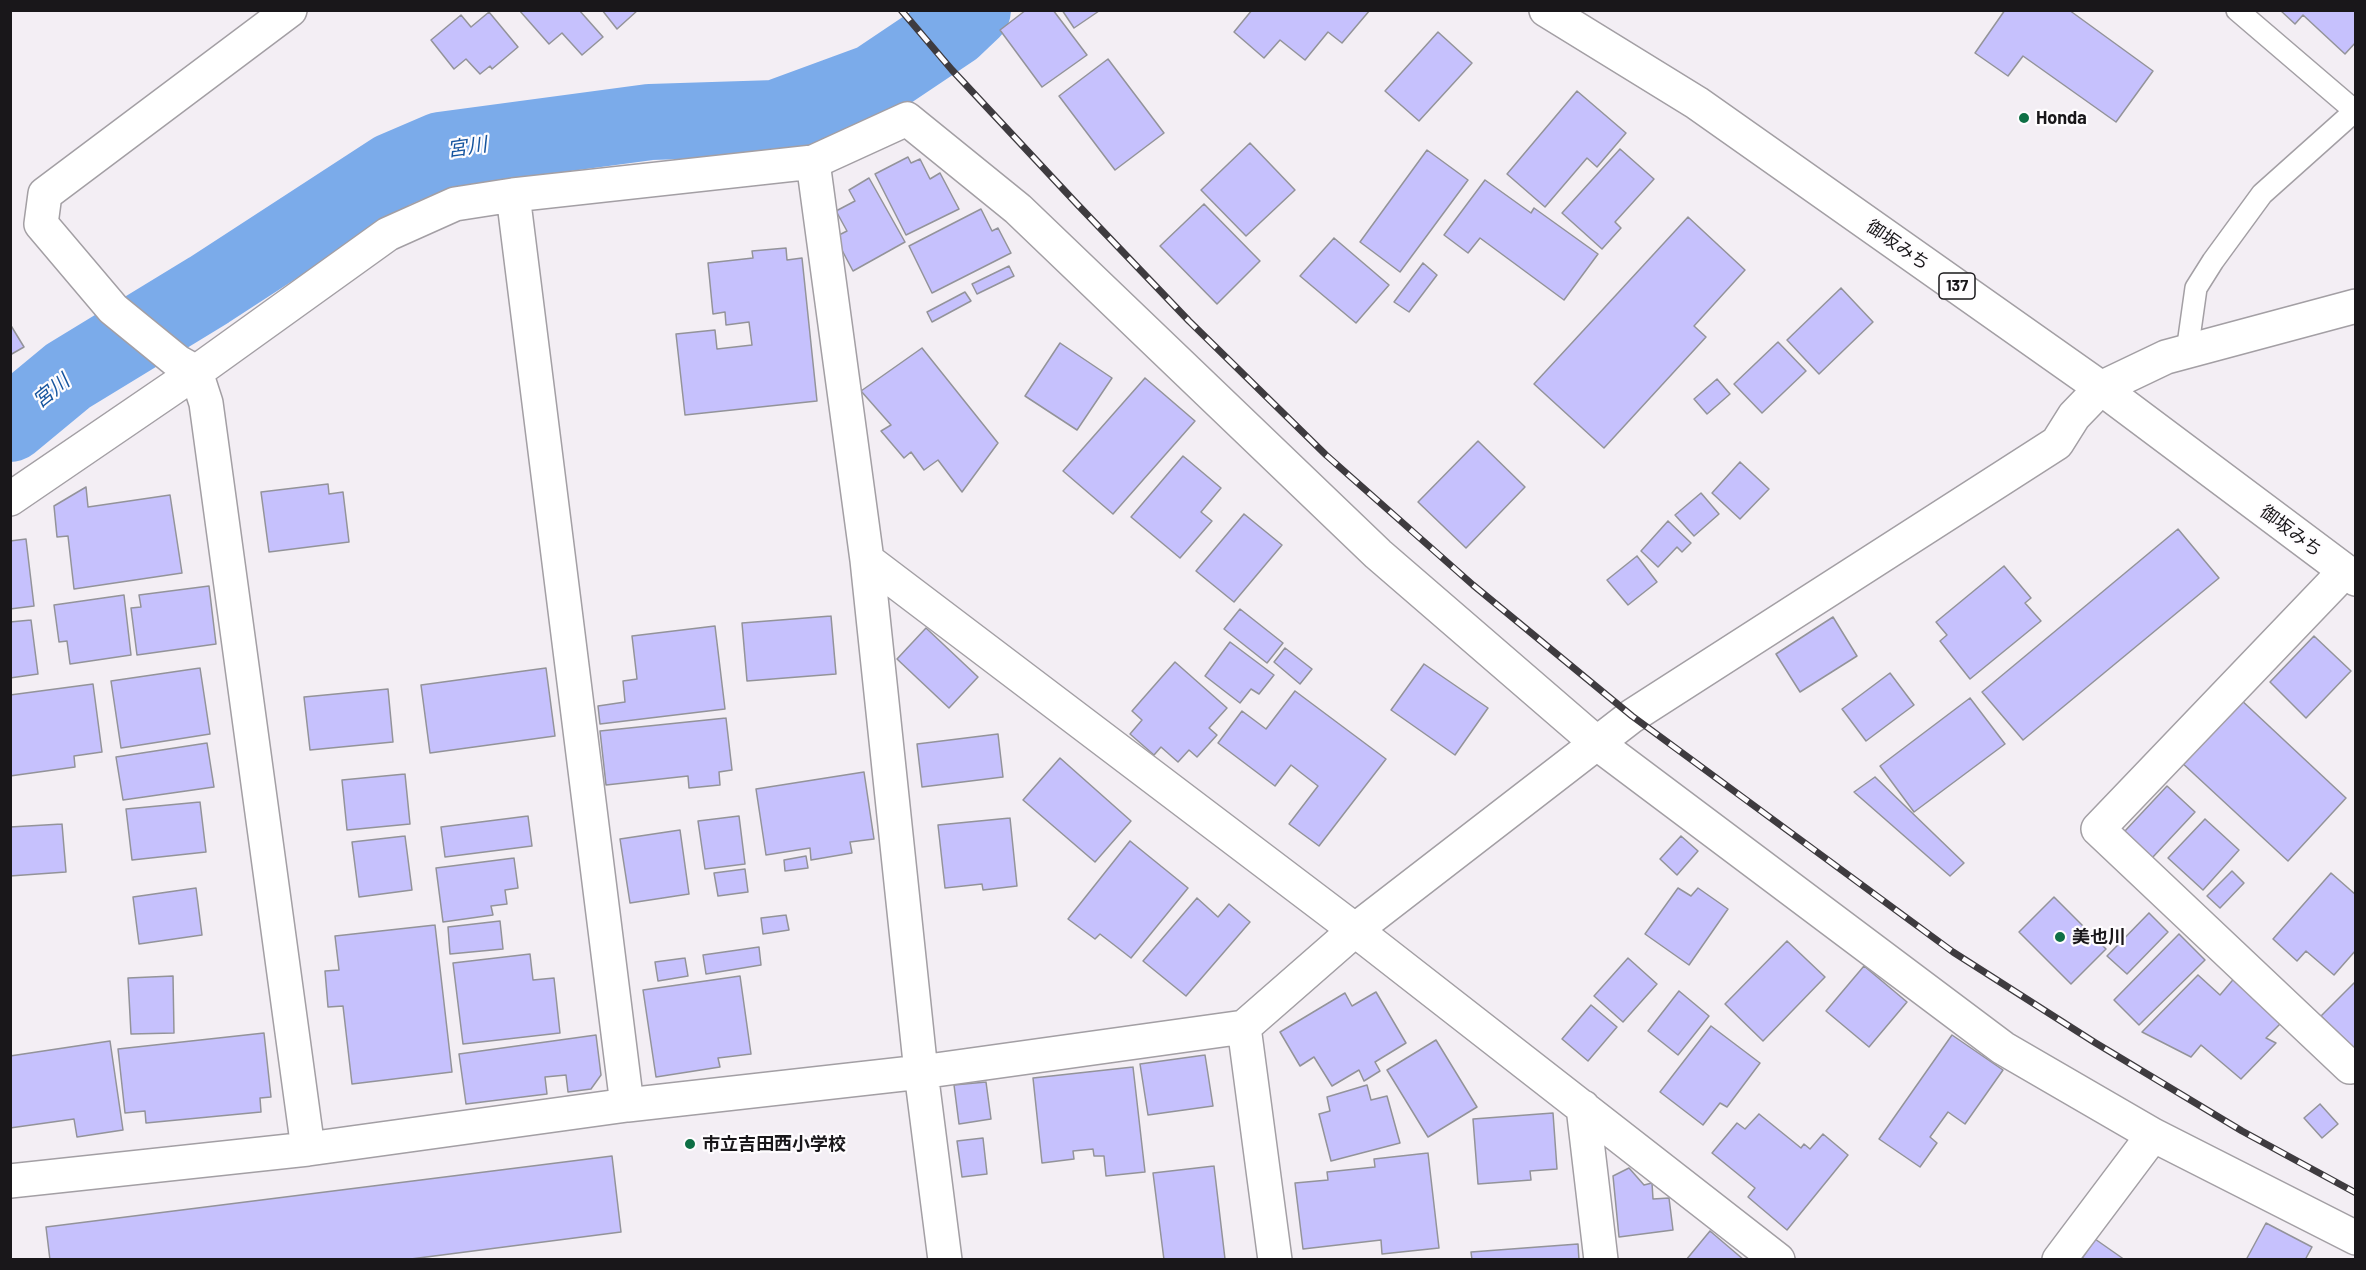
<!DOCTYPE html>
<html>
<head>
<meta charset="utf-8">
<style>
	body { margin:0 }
	#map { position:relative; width:2366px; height:1270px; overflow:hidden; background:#f3eef4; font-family:Barlow,sans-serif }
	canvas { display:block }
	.frame { position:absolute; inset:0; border:12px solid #19171a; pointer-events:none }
</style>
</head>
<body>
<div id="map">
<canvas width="2366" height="1270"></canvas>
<div class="frame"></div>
</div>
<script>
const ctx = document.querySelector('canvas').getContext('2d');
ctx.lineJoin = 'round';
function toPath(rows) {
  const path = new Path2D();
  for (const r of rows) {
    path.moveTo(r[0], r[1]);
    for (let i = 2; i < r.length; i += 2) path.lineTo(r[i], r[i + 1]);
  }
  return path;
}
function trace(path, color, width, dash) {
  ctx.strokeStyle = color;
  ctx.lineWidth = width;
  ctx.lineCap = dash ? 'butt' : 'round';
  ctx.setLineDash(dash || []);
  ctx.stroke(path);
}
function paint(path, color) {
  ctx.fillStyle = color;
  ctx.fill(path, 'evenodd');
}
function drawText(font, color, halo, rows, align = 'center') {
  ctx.font = font + ' Barlow,"Noto Sans JP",sans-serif';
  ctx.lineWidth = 4.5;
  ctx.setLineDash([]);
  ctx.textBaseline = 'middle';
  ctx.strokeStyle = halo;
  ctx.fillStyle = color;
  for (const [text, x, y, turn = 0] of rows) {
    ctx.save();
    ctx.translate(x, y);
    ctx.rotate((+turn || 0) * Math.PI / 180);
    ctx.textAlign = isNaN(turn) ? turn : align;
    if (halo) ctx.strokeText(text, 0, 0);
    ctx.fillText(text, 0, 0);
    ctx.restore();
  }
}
trace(toPath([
	[10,424,68,376,209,290,392,171,441,150,650,122,776,118,874,82,953,29,973,10]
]), '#7babea', 76);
const building = toPath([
	[519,10,579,10,603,37,582,55,562,33,549,44,519,10],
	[602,10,638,10,617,29,602,10],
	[1026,10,1053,10,1087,55,1042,87,1000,30,1026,10],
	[1062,10,1099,10,1099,11,1074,28,1062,10],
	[1252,10,1370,10,1342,43,1328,32,1305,60,1280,40,1264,58,1234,32,1252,10],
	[2005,10,2069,10,2153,71,2116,122,2023,56,2008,76,1975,53,2005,10],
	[2280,10,2356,10,2356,42,2345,54,2303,15,2295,24,2280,10],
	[489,12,518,47,492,69,490,66,480,74,466,59,454,69,431,40,461,15,471,27,489,12],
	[1438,32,1472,63,1419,121,1385,91,1438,32],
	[1108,59,1164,133,1115,170,1059,96,1108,59],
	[1577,91,1626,133,1597,167,1587,158,1545,207,1507,174,1577,91],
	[1250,143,1295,190,1246,236,1201,190,1250,143],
	[1620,149,1654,179,1615,222,1621,228,1602,249,1562,213,1620,149],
	[1427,150,1468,180,1400,272,1360,242,1427,150],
	[908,157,911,163,920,159,930,179,940,173,959,209,906,235,875,174,908,157],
	[869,178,905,242,853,271,835,237,847,231,836,211,855,201,849,190,869,178],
	[1485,180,1531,213,1534,208,1598,254,1564,300,1480,238,1468,253,1444,235,1485,180],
	[1204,204,1260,261,1217,304,1160,246,1204,204],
	[981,209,992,231,998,228,1011,253,932,293,909,246,981,209],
	[1688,217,1745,270,1694,326,1706,337,1604,448,1534,384,1688,217],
	[1334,238,1389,285,1356,323,1300,276,1334,238],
	[786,248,787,260,802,258,817,401,685,415,676,334,715,330,717,349,752,345,749,322,726,325,725,312,713,314,708,263,753,258,752,251,786,248],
	[1423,263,1437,275,1409,312,1394,302,1423,263],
	[1009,266,1014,276,977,294,972,284,1009,266],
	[1841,288,1873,322,1819,374,1787,340,1841,288],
	[965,292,971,301,932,322,927,312,965,292],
	[10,324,24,347,10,355,10,324],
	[1778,342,1806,371,1762,413,1734,384,1778,342],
	[1060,343,1112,378,1077,430,1025,396,1060,343],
	[922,348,998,443,962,492,938,460,924,470,911,452,904,458,881,431,891,425,861,391,922,348],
	[1145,378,1195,421,1113,514,1063,471,1145,378],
	[1717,379,1730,394,1707,414,1694,399,1717,379],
	[1478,441,1525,487,1466,548,1418,502,1478,441],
	[1183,456,1221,488,1201,512,1212,521,1180,558,1131,517,1183,456],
	[1740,462,1769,489,1740,519,1712,493,1740,462],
	[328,484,329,494,343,492,349,542,269,552,261,492,328,484],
	[86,487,88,507,170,495,182,573,74,589,68,536,57,537,54,506,86,487],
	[1701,493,1719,514,1694,536,1675,515,1701,493],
	[1244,514,1282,545,1234,602,1196,571,1244,514],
	[1668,521,1691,543,1682,552,1677,547,1658,567,1641,551,1668,521],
	[2178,529,2219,578,2023,740,1982,692,2178,529],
	[26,539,34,606,10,609,10,541,26,539],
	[1637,556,1657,582,1628,605,1607,580,1637,556],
	[2004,566,2031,598,2025,603,2041,621,1970,679,1940,641,1947,635,1936,622,2004,566],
	[209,586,216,644,137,655,131,608,141,607,139,595,209,586],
	[124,595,131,655,70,664,67,641,59,642,54,605,124,595],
	[1240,609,1283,643,1267,663,1224,629,1240,609],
	[831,616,836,674,747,681,742,623,831,616],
	[1833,617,1857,656,1800,692,1776,654,1833,617],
	[31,620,38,674,10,678,10,622,31,620],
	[715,626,725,709,600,724,598,706,625,702,623,681,637,679,632,636,715,626],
	[926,628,978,677,949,708,897,659,926,628],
	[2314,636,2351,671,2306,718,2270,682,2314,636],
	[1230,642,1274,675,1259,694,1251,689,1240,703,1205,676,1230,642],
	[1285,648,1312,669,1300,684,1274,662,1285,648],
	[1175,662,1227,708,1209,728,1217,735,1197,757,1189,750,1178,762,1161,747,1154,755,1130,734,1142,720,1132,711,1175,662],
	[1424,664,1488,708,1455,755,1391,710,1424,664],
	[200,668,210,734,121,748,111,681,200,668],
	[546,668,555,736,430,753,421,685,546,668],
	[1890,673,1914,705,1866,741,1842,709,1890,673],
	[93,684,102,752,74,756,75,767,10,776,10,695,93,684],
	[388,689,393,742,310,750,304,697,388,689],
	[1295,691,1386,759,1319,846,1289,824,1318,786,1291,765,1275,786,1218,743,1242,711,1266,729,1295,691],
	[1970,698,2005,744,1914,812,1880,766,1970,698],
	[2239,698,2346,798,2288,861,2180,761,2239,698],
	[726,718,732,770,719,772,720,785,689,788,688,776,606,785,600,731,726,718],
	[998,734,1003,777,922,787,917,744,998,734],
	[207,743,214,787,123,800,116,757,207,743],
	[1060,758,1131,821,1095,862,1023,800,1060,758],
	[864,772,874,839,850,842,852,853,811,860,810,848,766,855,756,789,864,772],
	[405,774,410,824,347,830,342,780,405,774],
	[1875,777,1964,863,1950,876,1854,792,1875,777],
	[2167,786,2195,812,2152,858,2124,832,2167,786],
	[200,802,206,852,132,860,126,809,200,802],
	[528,816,532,846,445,857,441,827,528,816],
	[739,816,745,864,705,869,698,821,739,816],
	[1010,818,1017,886,983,890,982,884,945,888,938,825,1010,818],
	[2205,819,2239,850,2203,890,2168,858,2205,819],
	[62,824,66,872,10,876,10,827,62,824],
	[680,830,689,894,630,903,620,839,680,830],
	[405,836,412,890,359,897,352,842,405,836],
	[1681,836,1698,851,1677,875,1660,859,1681,836],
	[1130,841,1188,888,1131,958,1100,934,1095,939,1068,919,1130,841],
	[806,856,808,868,785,871,784,860,806,856],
	[514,858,518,888,505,890,507,904,491,906,493,915,443,922,436,868,514,858],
	[745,869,748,892,718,896,714,873,745,869],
	[2232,871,2244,883,2220,908,2207,896,2232,871],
	[2331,873,2356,895,2356,950,2334,975,2306,951,2297,961,2273,939,2331,873],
	[196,888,202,935,139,944,133,897,196,888],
	[1678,888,1691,896,1698,888,1728,909,1689,965,1645,934,1678,888],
	[2054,897,2106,949,2071,984,2019,932,2054,897],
	[1197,898,1218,917,1229,904,1250,922,1186,996,1143,961,1197,898],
	[2149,913,2168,932,2127,974,2107,956,2149,913],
	[786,915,789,930,763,934,761,918,786,915],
	[500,921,503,949,450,954,448,927,500,921],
	[435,925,452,1072,352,1084,343,1006,328,1007,325,971,339,970,335,936,435,925],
	[2179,934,2205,960,2139,1025,2114,1000,2179,934],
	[1787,941,1825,977,1763,1041,1725,1004,1787,941],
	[759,947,761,965,706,974,703,955,759,947],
	[530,954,533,980,554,978,560,1033,463,1044,453,963,530,954],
	[685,958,688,976,658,981,655,962,685,958],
	[1628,958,1657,984,1623,1022,1594,996,1628,958],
	[1864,966,1907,1002,1869,1047,1826,1011,1864,966],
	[2198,975,2220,995,2237,975,2284,1020,2266,1038,2276,1043,2241,1079,2201,1045,2191,1057,2142,1032,2198,975],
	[173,976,174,1033,131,1034,128,978,173,976],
	[740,976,751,1054,718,1058,720,1067,656,1077,643,990,740,976],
	[2356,981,2356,1050,2321,1016,2356,981],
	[1679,991,1709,1016,1678,1055,1648,1031,1679,991],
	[1376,992,1406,1043,1375,1062,1380,1071,1364,1081,1359,1070,1332,1086,1314,1057,1300,1066,1280,1032,1345,993,1352,1006,1376,992],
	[1591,1005,1617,1027,1588,1061,1562,1039,1591,1005],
	[1711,1026,1760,1063,1727,1107,1720,1103,1703,1125,1660,1092,1711,1026],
	[264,1033,271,1097,260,1098,261,1112,146,1123,145,1111,125,1113,118,1049,264,1033],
	[596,1035,601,1075,591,1089,568,1092,566,1075,545,1077,547,1094,466,1104,459,1054,596,1035],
	[1952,1035,2003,1070,1965,1124,1948,1112,1930,1137,1937,1143,1920,1167,1879,1139,1952,1035],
	[1436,1040,1477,1107,1428,1137,1387,1070,1436,1040],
	[110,1041,123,1130,77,1137,74,1119,10,1128,10,1056,110,1041],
	[1205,1055,1213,1106,1148,1115,1140,1064,1205,1055],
	[1133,1067,1145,1172,1106,1176,1104,1156,1094,1156,1093,1149,1073,1151,1074,1159,1042,1163,1033,1078,1133,1067],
	[986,1082,991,1119,959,1124,954,1085,986,1082],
	[1367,1085,1371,1100,1387,1096,1400,1143,1331,1161,1319,1114,1330,1111,1327,1097,1367,1085],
	[2320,1104,2338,1124,2322,1138,2304,1118,2320,1104],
	[1553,1113,1557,1169,1530,1171,1531,1180,1478,1184,1473,1119,1553,1113],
	[1759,1114,1801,1148,1804,1144,1810,1149,1823,1134,1848,1155,1787,1230,1748,1197,1755,1188,1712,1153,1737,1123,1745,1129,1759,1114],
	[983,1138,987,1174,962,1177,957,1141,983,1138],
	[1428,1153,1439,1248,1382,1254,1381,1240,1303,1249,1295,1183,1328,1180,1327,1172,1375,1167,1374,1159,1428,1153],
	[612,1156,621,1232,403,1260,50,1260,46,1227,612,1156],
	[1214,1166,1225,1259,1164,1260,1153,1173,1214,1166],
	[1629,1168,1644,1185,1652,1183,1653,1199,1669,1198,1673,1230,1619,1237,1613,1176,1629,1168],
	[2266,1223,2312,1247,2305,1260,2246,1260,2266,1223],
	[1710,1231,1744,1260,1686,1260,1710,1231],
	[2095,1239,2125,1260,2081,1260,2095,1239],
	[1578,1244,1579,1260,1472,1260,1471,1252,1578,1244]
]);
paint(building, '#c6c1fd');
trace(building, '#939399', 1.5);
const service = toPath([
	[2237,10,2355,111],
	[2187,352,2196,288,2213,261,2262,194,2356,110]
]);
const minor = toPath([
	[290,10,45,194,41,224,113,309,178,362,196,372,206,403,308,1149],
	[813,162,867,560,921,1072,945,1260],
	[513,195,627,1105],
	[10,499,196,372,388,234,455,204,513,195,813,162,907,119,1018,209,1378,554,1598,744,2003,1048,2153,1135,2356,1238],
	[867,560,1355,930,1778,1260],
	[2345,571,2098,829,2350,1067,2356,1066],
	[1244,1027,1275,1260],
	[1583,1107,1601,1260],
	[10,1181,308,1149,627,1105,921,1072,1244,1027,1355,930,1632,716,2057,443,2074,416,2101,388],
	[2059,1260,2153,1135]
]);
const tertiary = toPath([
	[2101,388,2166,357,2356,306]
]);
const trunk = toPath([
	[1546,10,1697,103,2101,388,2356,579]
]);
trace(service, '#a39fa4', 24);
trace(minor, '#a39fa4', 36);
trace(tertiary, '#a39fa4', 36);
trace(trunk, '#a39fa4', 36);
trace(service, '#fff', 21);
trace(minor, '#fff', 33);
trace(tertiary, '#fff', 33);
trace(trunk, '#fff', 33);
const rail = toPath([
	[901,10,952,70,1077,204,1189,321,1326,455,1473,585,1632,716,1953,952,2094,1042,2242,1131,2356,1193]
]);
trace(rail, '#3e3b3f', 7);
trace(rail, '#fefcfe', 4.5, [14]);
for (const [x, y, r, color] of [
	[2024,118,6,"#0e6f45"],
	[2060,937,6,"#0e6f45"],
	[690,1144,6,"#0e6f45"]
]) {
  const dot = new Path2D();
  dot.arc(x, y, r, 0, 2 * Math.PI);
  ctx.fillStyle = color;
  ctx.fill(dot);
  trace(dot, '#fefcfe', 2);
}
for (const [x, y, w] of [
	[1957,286,36]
]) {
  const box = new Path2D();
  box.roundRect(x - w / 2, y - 13, w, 26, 4.5);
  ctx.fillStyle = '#fefcfe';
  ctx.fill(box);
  trace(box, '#19171a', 1.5);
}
drawText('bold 16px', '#19171a', null, [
	["137",1957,286]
]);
drawText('bold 18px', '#19171a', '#fefcfe', [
	["Honda",2036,118],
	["美也川",2072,937],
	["市立吉田西小学校",702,1144]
], 'left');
drawText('18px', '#19171a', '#fefcfe', [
	["御坂みち",1898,245,35],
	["御坂みち",2291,531,37]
]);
drawText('italic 20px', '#15549e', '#fefcfe', [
	["宮川",467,147,-8],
	["宮川",51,391,-39]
]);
</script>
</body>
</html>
